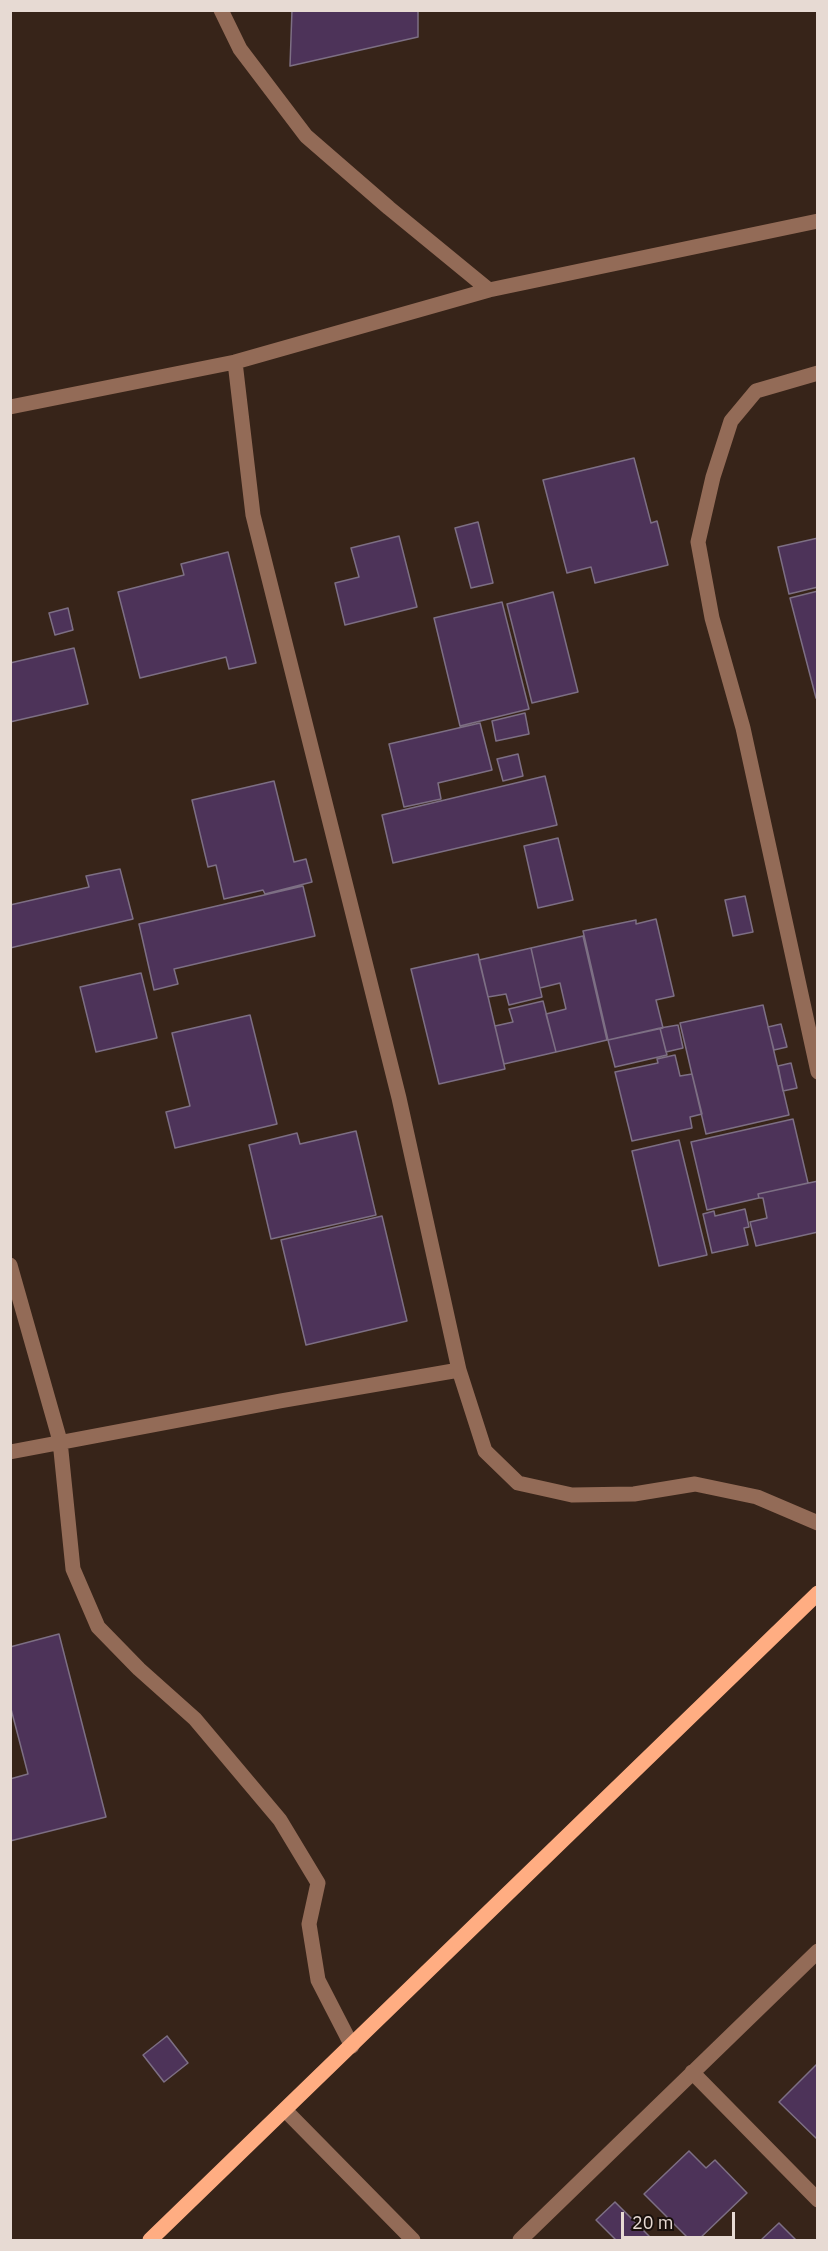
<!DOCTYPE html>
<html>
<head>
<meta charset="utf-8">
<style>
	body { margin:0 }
	#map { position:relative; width:828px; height:2251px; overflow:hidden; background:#372419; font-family:"IBM Plex Sans",sans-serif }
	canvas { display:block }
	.frame { position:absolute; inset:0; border:12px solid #e7dad3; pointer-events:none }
	.scale { position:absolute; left:621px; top:2212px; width:114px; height:27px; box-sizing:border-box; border:3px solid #e7dad3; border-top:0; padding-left:8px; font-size:18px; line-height:21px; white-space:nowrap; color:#e7dad3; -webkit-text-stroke:4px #180f0b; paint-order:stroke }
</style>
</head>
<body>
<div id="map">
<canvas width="828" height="2251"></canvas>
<div class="frame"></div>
<div class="scale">20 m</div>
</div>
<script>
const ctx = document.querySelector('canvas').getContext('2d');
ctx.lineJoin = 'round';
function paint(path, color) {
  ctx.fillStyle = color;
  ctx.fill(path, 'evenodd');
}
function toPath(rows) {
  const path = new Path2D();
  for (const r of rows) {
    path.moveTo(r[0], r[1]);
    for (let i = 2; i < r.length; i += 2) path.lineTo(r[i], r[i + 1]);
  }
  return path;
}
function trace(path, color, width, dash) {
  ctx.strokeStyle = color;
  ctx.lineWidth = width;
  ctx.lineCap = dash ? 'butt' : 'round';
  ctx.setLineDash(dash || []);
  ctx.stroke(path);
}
const building = toPath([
	[292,10,418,10,418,37,290,66,292,10],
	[634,458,651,523,657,521,668,565,595,583,591,567,567,573,543,480,634,458],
	[478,522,493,583,471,588,455,528,478,522],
	[399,536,417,607,345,625,335,583,359,577,351,548,399,536],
	[818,538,818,587,789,594,778,547,818,538],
	[228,552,256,663,229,669,226,657,140,678,118,592,184,575,181,564,228,552],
	[818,591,818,698,816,698,790,598,818,591],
	[553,592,578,692,532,703,507,604,553,592],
	[502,602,529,709,460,726,434,618,502,602],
	[68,608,73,630,55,635,49,613,68,608],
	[74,648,88,704,10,722,10,663,74,648],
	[525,713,529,734,496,741,492,721,525,713],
	[480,723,492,770,438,783,441,799,404,807,389,744,480,723],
	[518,754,523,776,503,781,497,759,518,754],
	[545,776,557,825,393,863,382,815,545,776],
	[274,781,294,862,306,859,312,882,265,894,263,890,224,899,216,865,208,867,192,800,274,781],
	[558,838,573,900,538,908,524,846,558,838],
	[120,869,133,919,10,948,10,905,89,887,86,876,120,869],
	[303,886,315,936,174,969,178,984,154,990,139,924,303,886],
	[745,896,753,932,733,936,725,900,745,896],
	[656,919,674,996,656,1000,663,1028,608,1040,583,931,636,920,636,924,656,919],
	[583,936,607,1040,556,1052,546,1014,566,1009,560,983,540,988,531,948,583,936],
	[531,948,542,997,509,1005,506,994,488,997,479,960,531,948],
	[478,954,505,1069,439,1084,411,969,478,954],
	[141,973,157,1038,96,1052,80,987,141,973],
	[543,1001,556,1052,504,1064,495,1026,513,1022,509,1009,543,1001],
	[763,1005,789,1115,706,1134,680,1023,763,1005],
	[250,1015,277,1124,175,1148,166,1112,190,1106,172,1033,250,1015],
	[781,1024,787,1047,774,1050,768,1027,781,1024],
	[678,1025,683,1048,666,1052,660,1028,678,1025],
	[660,1028,667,1055,615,1067,608,1040,660,1028],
	[675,1055,680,1076,692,1074,702,1114,690,1117,692,1128,632,1141,615,1072,658,1063,657,1059,675,1055],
	[791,1063,797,1088,783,1091,778,1066,791,1063],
	[793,1119,808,1183,758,1194,759,1198,707,1210,691,1142,793,1119],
	[356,1131,376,1215,271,1239,249,1145,297,1133,300,1144,356,1131],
	[679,1140,707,1255,659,1266,632,1151,679,1140],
	[818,1181,818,1232,756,1246,750,1222,767,1218,763,1198,759,1198,758,1194,818,1181],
	[745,1209,749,1227,744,1228,748,1245,712,1253,703,1214,714,1211,715,1216,745,1209],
	[382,1216,407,1321,306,1345,281,1240,382,1216],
	[59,1634,106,1817,10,1841,10,1779,28,1774,10,1705,10,1647,59,1634],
	[167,2036,188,2063,164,2082,143,2055,167,2036],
	[818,2063,818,2140,779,2102,818,2063],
	[689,2151,706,2168,715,2160,747,2193,698,2240,690,2240,644,2194,689,2151],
	[615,2202,653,2240,616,2240,596,2220,615,2202],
	[779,2223,796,2240,761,2240,779,2223]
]);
paint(building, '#4d3359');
trace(building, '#7d6f84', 1.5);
trace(toPath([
	[221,10,240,49,306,136,389,208,489,290],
	[235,362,253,515,399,1098,459,1370,485,1451,518,1483,572,1495,634,1494,695,1484,757,1497,818,1523],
	[818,373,756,391,731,421,713,477,698,542,712,618,743,728,818,1072],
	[10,407,235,362,489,290,818,221],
	[10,1265,60,1441,73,1569,98,1627,139,1669,195,1719,280,1820,318,1883,309,1924,318,1980,352,2046],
	[10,1452,280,1401,459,1370],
	[692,2072,818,2200],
	[285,2110,413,2240],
	[520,2240,818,1951]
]), '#936b57', 15);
trace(toPath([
	[150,2240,818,1593]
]), '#ffad82', 15);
</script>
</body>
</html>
